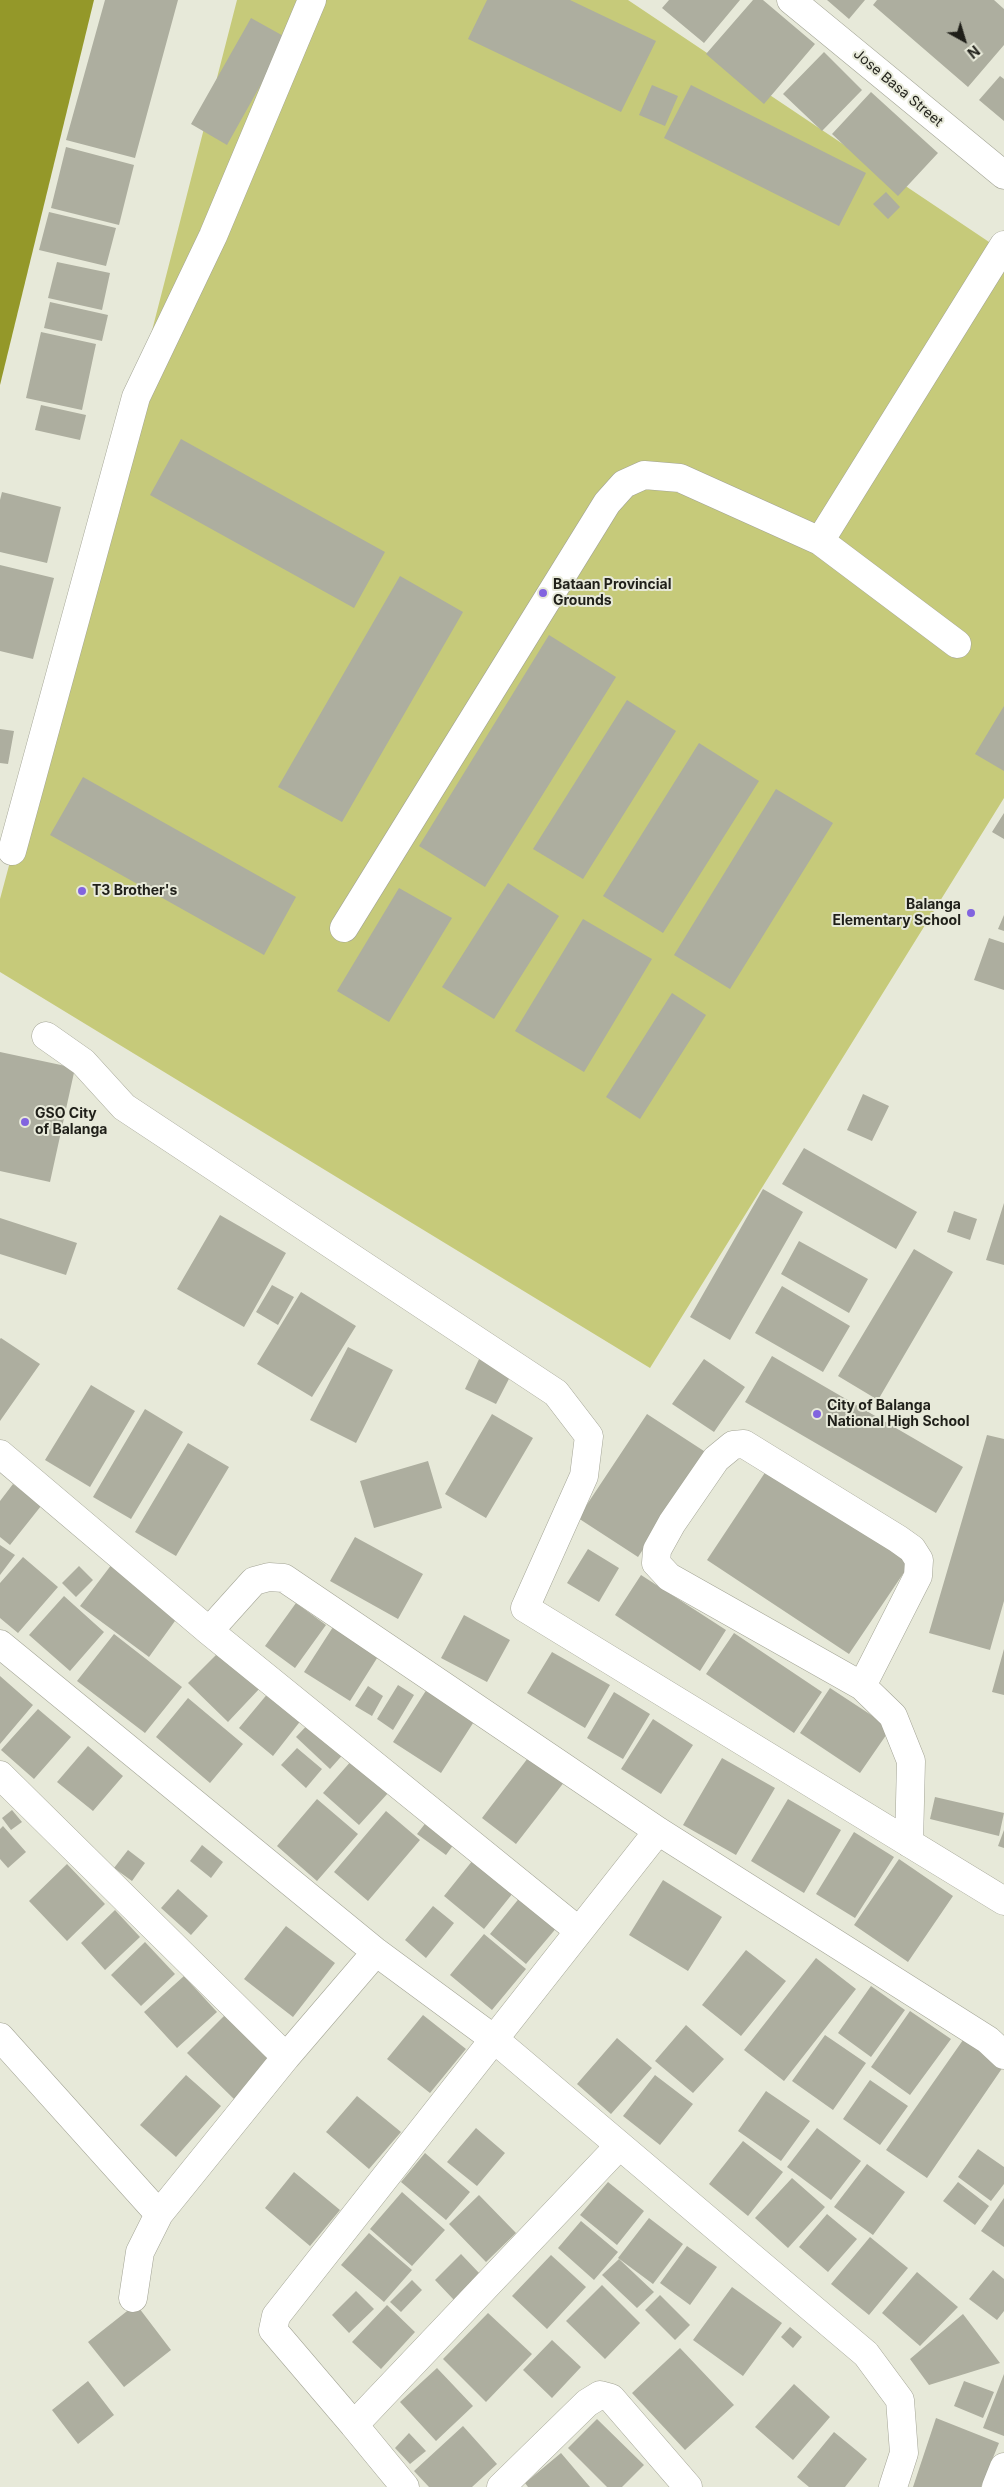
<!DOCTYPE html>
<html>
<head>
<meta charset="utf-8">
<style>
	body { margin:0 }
	#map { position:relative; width:1004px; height:2487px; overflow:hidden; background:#e7e9d9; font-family:Inter,sans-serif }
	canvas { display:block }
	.north { position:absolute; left:939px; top:15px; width:50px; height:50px; -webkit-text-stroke:4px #e7e9d9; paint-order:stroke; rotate:141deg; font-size:14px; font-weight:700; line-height:20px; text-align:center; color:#1f1f19 }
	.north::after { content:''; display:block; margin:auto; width:18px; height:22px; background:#1f1f19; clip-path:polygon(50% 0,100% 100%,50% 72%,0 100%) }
</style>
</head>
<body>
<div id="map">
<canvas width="1004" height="2487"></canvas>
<div class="north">N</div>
</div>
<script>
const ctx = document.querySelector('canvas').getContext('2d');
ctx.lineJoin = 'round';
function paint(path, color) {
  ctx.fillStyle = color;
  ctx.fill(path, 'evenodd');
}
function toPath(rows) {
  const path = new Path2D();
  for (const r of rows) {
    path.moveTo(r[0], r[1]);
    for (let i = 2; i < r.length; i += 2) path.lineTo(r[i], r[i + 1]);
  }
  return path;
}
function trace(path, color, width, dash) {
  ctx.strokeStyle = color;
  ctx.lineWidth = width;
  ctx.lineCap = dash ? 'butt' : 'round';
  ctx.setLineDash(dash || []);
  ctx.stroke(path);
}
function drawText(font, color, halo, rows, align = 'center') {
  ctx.font = font + ' Inter,sans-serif';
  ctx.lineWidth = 4;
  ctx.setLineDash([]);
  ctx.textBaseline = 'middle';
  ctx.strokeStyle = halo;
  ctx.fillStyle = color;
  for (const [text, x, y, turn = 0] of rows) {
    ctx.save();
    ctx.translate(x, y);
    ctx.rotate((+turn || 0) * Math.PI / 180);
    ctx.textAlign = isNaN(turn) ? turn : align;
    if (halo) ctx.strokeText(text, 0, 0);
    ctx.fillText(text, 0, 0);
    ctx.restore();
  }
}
paint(toPath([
	[237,0,628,0,1004,252,1004,798,650,1368,0,972,0,899,137,389]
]), '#c6ca7a');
paint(toPath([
	[0,0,94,0,0,385]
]), '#949829');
paint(toPath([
	[105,0,178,0,135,158,66,140],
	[487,0,570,0,656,41,621,112,468,39],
	[669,0,740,0,704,43,662,8],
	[753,0,763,0,815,44,764,104,706,54],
	[827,0,865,0,849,19],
	[877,0,994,0,1004,9,1004,45,968,87,873,5],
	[251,18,287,38,227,145,191,124],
	[824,52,862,90,822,131,783,94],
	[1000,76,1004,79,1004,121,979,100],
	[652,85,678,96,665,126,639,115],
	[691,85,866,173,839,226,664,138],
	[871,92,938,153,898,196,832,134],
	[66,147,134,165,119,225,51,208],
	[886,192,900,207,888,219,873,204],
	[49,212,116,228,106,266,39,250],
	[57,262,110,273,102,310,48,298],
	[50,302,108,315,102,341,44,328],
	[41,332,96,344,82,410,26,398],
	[41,405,86,415,80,440,35,430],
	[181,439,385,552,354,608,150,495],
	[2,492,61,507,47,563,0,552,0,500],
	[0,565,54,578,33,659,0,651],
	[400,576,463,612,342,822,278,787],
	[549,635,616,677,485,887,419,846],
	[627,700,676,731,583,879,533,849],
	[1004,706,1004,771,975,754],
	[0,729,14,731,8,764,0,763],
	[699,743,759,781,663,933,603,896],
	[83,777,296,897,264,955,50,835],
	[776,789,833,823,730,989,674,955],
	[1004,813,1004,839,992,832],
	[508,883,559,916,494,1019,442,987],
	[399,888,452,918,389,1022,337,991],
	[1004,915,1004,931,998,929],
	[583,919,652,959,584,1072,515,1031],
	[989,938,1004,943,1004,990,974,980],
	[672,993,706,1015,640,1119,606,1097],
	[0,1052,75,1068,50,1182,0,1171],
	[863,1094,889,1106,872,1141,847,1130],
	[804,1148,917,1212,896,1249,782,1184],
	[763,1189,803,1212,730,1340,690,1317],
	[1004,1203,1004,1265,986,1260],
	[954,1211,977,1219,970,1240,947,1232],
	[220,1215,286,1253,244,1327,177,1289],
	[0,1218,77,1243,66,1275,0,1254],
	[799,1241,868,1279,849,1313,781,1274],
	[914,1249,953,1272,878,1400,838,1376],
	[272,1285,294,1297,278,1325,256,1312],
	[782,1286,850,1326,823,1372,755,1333],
	[301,1292,356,1326,312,1397,257,1364],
	[1,1338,40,1364,0,1421,0,1339],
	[348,1347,393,1370,356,1443,310,1420],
	[772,1356,963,1467,936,1513,745,1402],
	[480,1357,512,1373,496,1404,465,1389],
	[704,1359,745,1387,714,1432,672,1404],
	[91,1385,135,1411,90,1487,45,1460],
	[145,1409,183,1432,131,1519,93,1497],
	[492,1414,533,1438,486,1518,445,1494],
	[647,1414,707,1453,638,1557,578,1518],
	[987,1435,1004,1439,1004,1601,990,1650,929,1633],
	[188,1443,229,1467,176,1556,135,1532],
	[428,1461,442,1508,374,1528,360,1481],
	[768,1468,911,1562,849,1654,707,1560],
	[13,1484,41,1506,10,1545,0,1537,0,1501],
	[355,1537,423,1574,398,1619,330,1581],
	[0,1545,15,1555,0,1575],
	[588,1549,619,1568,599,1602,567,1583],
	[23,1557,58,1587,18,1633,0,1618,0,1583],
	[112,1564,180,1614,149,1657,80,1606],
	[79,1566,93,1580,76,1597,62,1583],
	[641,1575,726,1630,700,1671,615,1615],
	[64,1596,104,1632,70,1671,29,1635],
	[296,1603,326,1625,295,1668,265,1646],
	[464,1615,510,1640,487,1682,441,1658],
	[333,1627,379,1655,350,1701,304,1672],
	[734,1633,822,1692,794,1733,706,1674],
	[114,1634,182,1687,145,1733,77,1681],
	[222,1649,261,1687,228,1722,188,1683],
	[1004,1649,1004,1695,992,1692],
	[552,1652,610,1685,585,1728,527,1693],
	[0,1676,33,1705,0,1744],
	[398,1685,414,1695,393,1730,377,1719],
	[368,1686,383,1696,372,1716,355,1706],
	[830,1688,891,1728,860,1773,800,1733],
	[427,1689,475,1720,441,1773,393,1742],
	[269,1692,302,1719,273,1756,239,1728],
	[614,1692,650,1714,623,1759,587,1738],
	[188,1698,243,1744,210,1783,156,1737],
	[38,1709,71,1737,34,1779,1,1750],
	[313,1719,347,1750,330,1769,296,1737],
	[653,1719,693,1745,661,1794,621,1769],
	[88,1746,123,1776,93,1811,57,1782],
	[297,1748,322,1769,306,1788,281,1765],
	[531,1754,565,1781,516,1844,482,1818],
	[722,1758,775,1788,736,1855,683,1825],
	[352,1760,389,1792,359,1825,323,1793],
	[935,1797,1004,1813,999,1836,930,1819],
	[317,1799,358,1834,317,1881,277,1846],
	[788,1799,841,1830,804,1893,751,1861],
	[12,1810,22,1822,11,1830,2,1818],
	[386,1811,420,1840,368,1901,334,1872],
	[431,1816,459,1837,446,1855,417,1834],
	[3,1826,26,1852,8,1868,0,1859,0,1829],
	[1004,1830,1004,1848,998,1846],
	[854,1832,894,1857,855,1918,816,1894],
	[202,1845,223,1862,211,1878,190,1861],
	[128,1850,145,1863,132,1881,114,1868],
	[477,1855,517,1888,484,1929,444,1896],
	[899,1859,953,1896,908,1962,854,1925],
	[67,1864,105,1904,67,1941,29,1901],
	[663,1880,722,1917,688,1971,629,1935],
	[178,1889,208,1916,191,1935,161,1908],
	[521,1896,558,1926,526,1964,490,1934],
	[433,1906,454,1923,426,1958,405,1940],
	[115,1910,140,1937,105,1970,81,1943],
	[286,1926,335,1963,293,2017,244,1979],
	[484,1934,526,1969,492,2010,450,1975],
	[145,1942,175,1974,141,2006,111,1975],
	[746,1950,786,1981,741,2036,702,2005],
	[816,1958,856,1989,784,2081,744,2050],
	[184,1976,217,2012,177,2048,144,2012],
	[871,1986,905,2010,871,2057,838,2033],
	[910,2011,951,2039,910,2095,871,2067],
	[225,2015,272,2062,235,2100,187,2053],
	[423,2015,466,2049,430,2093,387,2059],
	[686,2025,724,2059,693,2093,655,2061],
	[825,2035,866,2063,833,2110,792,2081],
	[617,2038,652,2068,611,2114,577,2084],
	[963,2040,1003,2067,927,2178,886,2150],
	[186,2075,221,2106,176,2157,140,2125],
	[655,2075,693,2104,660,2145,623,2116],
	[870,2080,908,2106,880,2145,843,2119],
	[766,2091,810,2121,781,2161,738,2131],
	[357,2096,401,2132,369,2169,326,2132],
	[476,2128,505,2153,477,2186,447,2162],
	[817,2128,861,2161,831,2200,787,2167],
	[743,2141,783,2172,748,2216,709,2184],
	[978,2149,1004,2167,1004,2184,991,2201,958,2177],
	[425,2153,470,2192,446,2220,401,2182],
	[867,2164,905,2192,873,2235,834,2207],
	[294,2172,340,2210,310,2246,265,2208],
	[792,2178,825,2207,788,2248,755,2218],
	[608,2182,644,2211,617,2245,580,2215],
	[958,2182,989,2206,975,2225,943,2201],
	[402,2192,445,2230,412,2266,370,2229],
	[479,2195,516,2233,486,2262,449,2224],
	[1004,2198,1004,2247,981,2231],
	[827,2214,857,2239,828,2272,799,2247],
	[649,2218,683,2244,653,2284,618,2258],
	[581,2221,618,2252,594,2280,558,2248],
	[369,2233,412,2270,384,2302,341,2265],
	[870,2237,908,2268,869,2315,831,2284],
	[687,2246,717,2267,690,2305,660,2283],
	[461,2254,480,2274,454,2300,435,2280],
	[551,2255,586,2287,547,2329,512,2296],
	[619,2259,654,2292,637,2308,602,2275],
	[993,2270,1004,2279,1004,2311,997,2320,969,2299],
	[917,2272,958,2307,920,2346,882,2313],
	[412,2280,422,2290,401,2312,390,2302],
	[602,2285,640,2323,605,2359,566,2321],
	[732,2287,782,2323,743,2376,693,2340],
	[356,2291,374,2309,349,2333,332,2315],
	[660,2295,690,2325,675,2340,645,2310],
	[136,2304,171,2350,124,2387,88,2342],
	[387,2305,415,2332,381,2369,352,2342],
	[488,2313,532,2354,486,2402,443,2359],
	[963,2314,1000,2363,929,2385,910,2359],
	[790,2327,802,2337,793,2348,781,2337],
	[552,2340,581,2367,552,2398,523,2370],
	[680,2348,734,2405,685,2450,632,2393],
	[437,2368,473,2406,436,2441,400,2402],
	[1004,2374,1004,2436,983,2428],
	[88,2381,114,2415,78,2444,52,2410],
	[964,2381,994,2392,983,2418,954,2406],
	[794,2384,830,2417,793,2460,755,2427],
	[936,2418,999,2443,981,2487,913,2487],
	[597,2419,644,2465,622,2487,607,2487,568,2448],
	[463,2426,497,2464,472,2487,429,2487,414,2471],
	[834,2432,867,2459,845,2487,809,2487,797,2477],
	[409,2433,426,2451,410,2464,395,2448],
	[561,2453,590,2487,528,2487,525,2483]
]), '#adae9f');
const minor = toPath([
	[791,0,1004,175],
	[820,541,1004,245],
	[12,851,136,397,213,236,312,0],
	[344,928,607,503,624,484,644,475,680,478,820,541,957,644],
	[46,1036,83,1062,124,1107,556,1393,589,1436,584,1476,525,1608,1004,1901],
	[0,1454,209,1631,579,1931],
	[209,1631,254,1581,269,1577,284,1578,658,1831,988,2040,1004,2055],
	[0,1644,376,1952,494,2039,866,2354,900,2400,904,2453,893,2487],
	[862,1686,918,1576,919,1560,912,1549,898,1539,744,1444,733,1445,716,1459,672,1523,657,1550,656,1563,669,1577,862,1686,893,1716,911,1761,909,1843],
	[0,1775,286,2057],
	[0,2037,159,2214,286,2057,376,1952],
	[133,2298,140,2252,159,2214],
	[354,2425,273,2330,276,2316,658,1831],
	[405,2487,354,2425,619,2146],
	[501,2487,587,2403,600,2395,611,2398,688,2487],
	[996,2487,1004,2467]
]);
trace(minor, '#a3a495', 29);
trace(minor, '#fff', 28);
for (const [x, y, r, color] of [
	[543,593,5,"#8264df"],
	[82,891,5,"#8264df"],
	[971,913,5,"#8264df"],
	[25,1122,5,"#8264df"],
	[817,1414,5,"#8264df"]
]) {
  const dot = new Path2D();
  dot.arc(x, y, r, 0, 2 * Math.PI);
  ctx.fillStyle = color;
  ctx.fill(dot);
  trace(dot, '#e7e9d9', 2);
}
drawText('14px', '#1f1f19', '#e7e9d9', [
	["Jose Basa Street",898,88,40]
]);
drawText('bold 14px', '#1f1f19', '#e7e9d9', [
	["Bataan Provincial",553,585],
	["Grounds",553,601],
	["T3 Brother's",92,891],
	["Balanga",961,905,"right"],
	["Elementary School",961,921,"right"],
	["GSO City",35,1114],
	["of Balanga",35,1130],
	["City of Balanga",827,1406],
	["National High School",827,1422]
], 'left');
</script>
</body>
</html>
